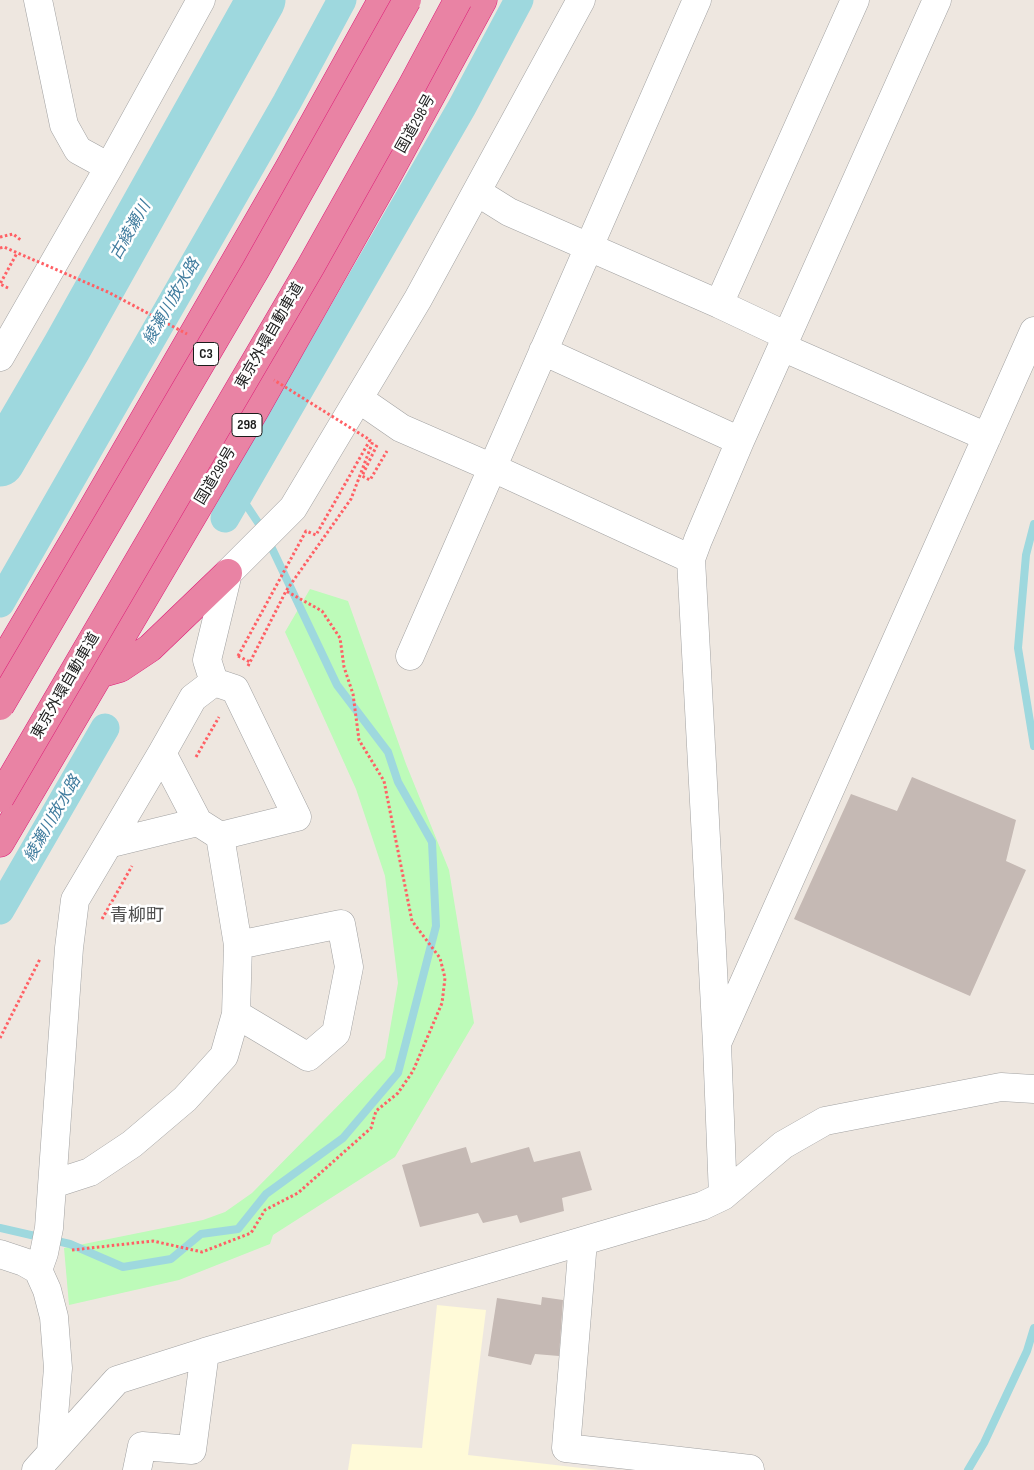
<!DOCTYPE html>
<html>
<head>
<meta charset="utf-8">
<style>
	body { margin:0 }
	canvas { display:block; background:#eee7e0 }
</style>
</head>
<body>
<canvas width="1034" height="1470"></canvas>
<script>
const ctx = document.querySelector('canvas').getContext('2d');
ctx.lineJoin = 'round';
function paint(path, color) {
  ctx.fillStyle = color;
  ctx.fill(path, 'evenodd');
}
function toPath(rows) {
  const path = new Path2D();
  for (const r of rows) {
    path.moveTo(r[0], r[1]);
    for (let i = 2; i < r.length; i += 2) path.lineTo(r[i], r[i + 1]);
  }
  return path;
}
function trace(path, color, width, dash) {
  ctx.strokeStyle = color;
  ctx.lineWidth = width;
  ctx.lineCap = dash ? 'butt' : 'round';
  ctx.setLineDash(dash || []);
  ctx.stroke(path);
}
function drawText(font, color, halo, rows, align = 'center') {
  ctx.font = font + ' "Sofia Sans Condensed","Noto Sans JP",sans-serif';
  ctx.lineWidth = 5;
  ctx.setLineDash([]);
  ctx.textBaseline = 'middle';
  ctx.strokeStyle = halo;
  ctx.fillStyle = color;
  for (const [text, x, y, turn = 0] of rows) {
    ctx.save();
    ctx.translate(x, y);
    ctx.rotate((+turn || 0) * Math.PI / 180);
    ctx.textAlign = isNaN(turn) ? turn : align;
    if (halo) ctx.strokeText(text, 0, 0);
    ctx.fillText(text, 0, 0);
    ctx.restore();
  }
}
paint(toPath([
	[437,1305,486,1310,468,1455,599,1470,348,1470,352,1444,422,1448]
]), '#fffad8');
paint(toPath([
	[310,589,348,601,406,764,449,870,474,1023,395,1157,273,1235,270,1244,179,1280,69,1305,64,1248,203,1220,225,1212,252,1193,385,1058,398,983,385,876,356,789,285,632]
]), '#bdfbb9');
trace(toPath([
	[239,494,263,530],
	[1034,524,1026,555,1018,648,1034,746],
	[0,1228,70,1244,123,1267,171,1259,201,1234,238,1229,266,1194,343,1138,398,1073,436,926,432,842,398,782,388,752,337,685,268,540],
	[968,1470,984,1443,1027,1351,1034,1328]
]), '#9ed8de', 8);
trace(toPath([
	[225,518,462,107,519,0],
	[0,603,287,102,342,0],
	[0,910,105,728]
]), '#9ed8de', 29);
trace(toPath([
	[0,462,67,347,261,0]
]), '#9ed8de', 49);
paint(toPath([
	[912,777,1016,820,1006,861,1026,870,970,996,794,919,851,794,897,811],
	[466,1147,471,1163,529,1147,534,1162,580,1151,592,1190,562,1198,564,1211,520,1223,517,1215,483,1223,478,1213,420,1227,402,1165],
	[542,1297,563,1300,559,1356,535,1354,531,1365,488,1356,497,1298,541,1305]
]), '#c5b9b4');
const minor = toPath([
	[38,0,64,125,78,150,109,167],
	[477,192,509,212,719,304,787,336],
	[719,304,855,0],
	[782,347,987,437],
	[543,351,740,441],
	[0,357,109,167,201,0],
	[359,399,401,428,493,468,691,559],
	[410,656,697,0],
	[214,682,207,660,228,573,293,508,418,299,581,0],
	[162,753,198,822],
	[108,844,198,822,220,836,297,817,235,689,214,682],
	[236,1014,308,1057,336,1033,349,967,341,924,238,945],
	[718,1041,1034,331],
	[53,1184,90,1172,132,1144,185,1099,224,1056,236,1014,238,945,220,836],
	[723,1196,717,1044,691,559,698,540,740,441,937,0],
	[583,1241,566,1448,750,1469],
	[0,1254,24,1262,38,1270,47,1290,54,1317,58,1368,51,1452],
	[38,1270,44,1253,49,1228,69,948,75,900,162,753,193,698,214,682],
	[36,1470,117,1380,205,1352,702,1206,723,1196,783,1145,825,1121,1001,1087,1034,1089],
	[137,1470,142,1446,192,1450,205,1352]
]);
const highway = toPath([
	[0,666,79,532,289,168,382,0],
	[99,674,120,668,150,648,228,573],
	[0,843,255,410,385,180,483,0]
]);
trace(minor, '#a2a2a2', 29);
trace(highway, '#dd1c78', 29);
trace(toPath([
	[0,237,13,234,22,241],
	[8,288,0,284,17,253],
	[377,445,362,476,370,480,387,451],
	[238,656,250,662],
	[248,666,286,591,351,499,373,441],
	[196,757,219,717],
	[102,919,132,866],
	[0,1038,40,959],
	[72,1250,153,1241,202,1252,251,1233,265,1210,298,1193,371,1128,376,1111,398,1093,413,1071,442,1003,445,978,440,958,412,921,384,781,359,740,353,694,344,667,340,638,322,611,286,591]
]), '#ff6065', 3, [2.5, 2.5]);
trace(minor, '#fff', 28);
trace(highway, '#e983a4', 28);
const highwayBridge = toPath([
	[0,706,256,269,407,0],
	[0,798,311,266,413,84,458,0]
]);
trace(highwayBridge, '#dd1c78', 29, []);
trace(toPath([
	[0,248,4,247,108,292,187,334],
	[238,656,306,531,316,535,370,440,274,380]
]), '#ff6065', 3, [2.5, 2.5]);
trace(highwayBridge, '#e983a4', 28);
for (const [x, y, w] of [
	[206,354,25],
	[247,425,30]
]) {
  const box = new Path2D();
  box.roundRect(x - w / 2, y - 11.5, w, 23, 4);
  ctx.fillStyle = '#fff';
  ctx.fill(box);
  trace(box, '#1b1b1b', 1);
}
drawText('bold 14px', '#1b1b1b', null, [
	["C3",206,354],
	["298",247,425]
]);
drawText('15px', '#1b1b1b', '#fff', [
	["国道298号",416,124,-61],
	["東京外環自動車道",270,336,-60],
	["国道298号",216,476,-59],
	["東京外環自動車道",66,686,-60]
]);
drawText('italic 16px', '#407c9e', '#fff', [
	["古綾瀬川",131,231,-60],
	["綾瀬川放水路",172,302,-60],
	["綾瀬川放水路",53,819,-60]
]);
drawText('18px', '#4e4e4e', '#fff', [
	["青柳町",137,916]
]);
</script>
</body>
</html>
